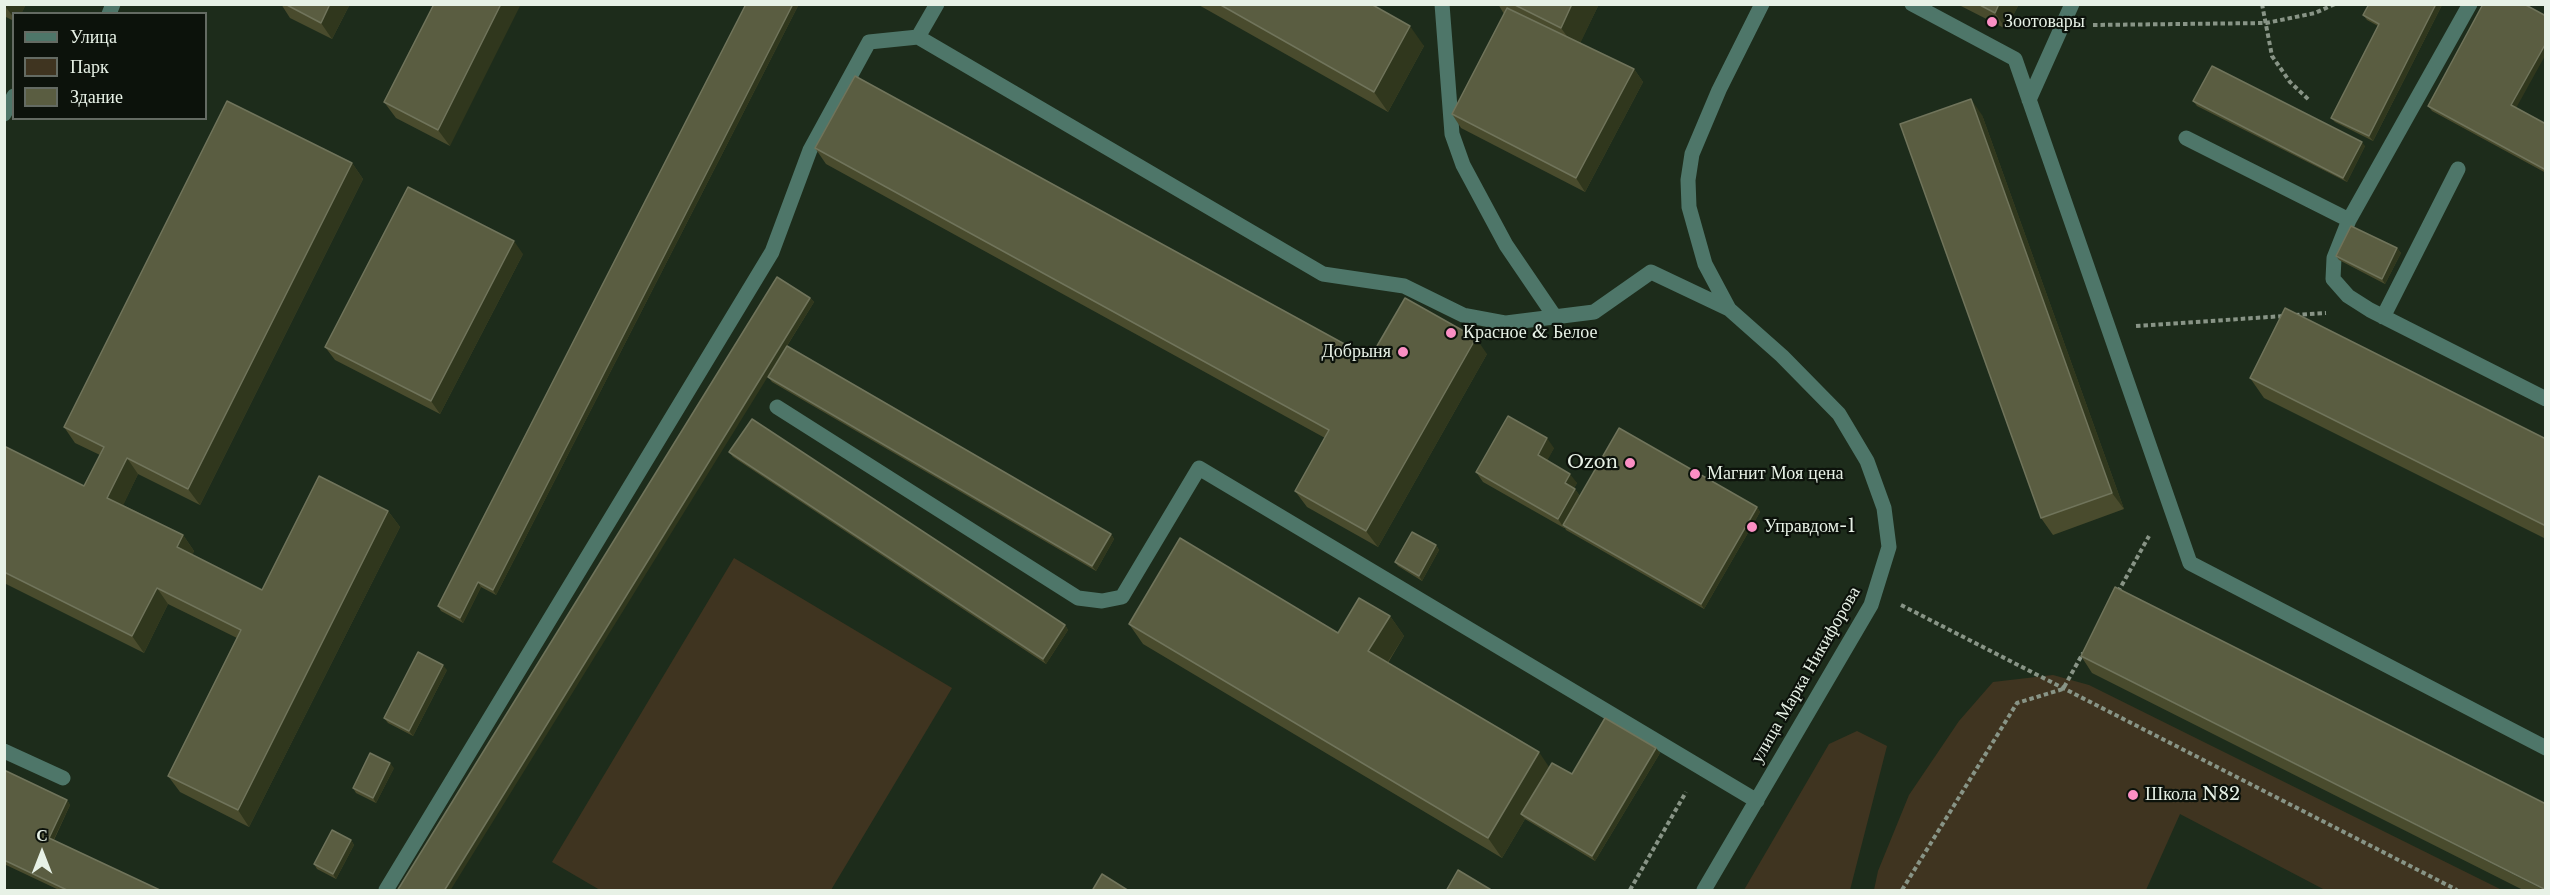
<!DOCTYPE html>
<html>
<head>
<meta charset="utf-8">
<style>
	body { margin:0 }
	#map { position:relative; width:2550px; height:895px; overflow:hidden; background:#1d2c1b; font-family:"Libre Baskerville",serif }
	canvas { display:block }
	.frame { position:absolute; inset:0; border:6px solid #e7f1e6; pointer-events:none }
	.legend { position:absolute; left:12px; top:12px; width:195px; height:108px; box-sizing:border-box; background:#0c120b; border:2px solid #646b63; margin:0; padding:8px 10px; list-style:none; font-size:18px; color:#e7f1e6 }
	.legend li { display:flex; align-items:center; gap:12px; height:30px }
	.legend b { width:30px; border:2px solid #646b63 }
	.north { position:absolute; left:12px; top:823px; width:60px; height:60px; -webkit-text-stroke:4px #0c120b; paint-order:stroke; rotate:0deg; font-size:16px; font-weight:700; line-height:24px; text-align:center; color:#e7f1e6 }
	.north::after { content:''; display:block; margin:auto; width:21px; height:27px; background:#e7f1e6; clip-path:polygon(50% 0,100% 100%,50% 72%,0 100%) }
</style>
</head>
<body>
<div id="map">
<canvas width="2550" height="895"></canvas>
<div class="frame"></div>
<ul class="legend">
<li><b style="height:8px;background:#4e7669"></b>Улица</li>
<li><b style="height:16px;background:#3f3420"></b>Парк</li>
<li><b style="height:16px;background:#5a5d41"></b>Здание</li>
</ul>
<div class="north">С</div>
</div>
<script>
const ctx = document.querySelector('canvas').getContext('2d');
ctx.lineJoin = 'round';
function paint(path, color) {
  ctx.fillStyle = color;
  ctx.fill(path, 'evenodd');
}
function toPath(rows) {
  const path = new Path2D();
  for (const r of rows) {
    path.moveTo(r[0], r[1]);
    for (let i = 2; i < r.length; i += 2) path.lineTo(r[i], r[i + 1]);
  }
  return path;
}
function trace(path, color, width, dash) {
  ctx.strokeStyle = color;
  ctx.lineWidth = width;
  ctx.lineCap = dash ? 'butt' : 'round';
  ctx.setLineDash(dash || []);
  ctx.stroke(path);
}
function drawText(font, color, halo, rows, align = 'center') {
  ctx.font = font + ' "Libre Baskerville",serif';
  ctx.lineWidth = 4.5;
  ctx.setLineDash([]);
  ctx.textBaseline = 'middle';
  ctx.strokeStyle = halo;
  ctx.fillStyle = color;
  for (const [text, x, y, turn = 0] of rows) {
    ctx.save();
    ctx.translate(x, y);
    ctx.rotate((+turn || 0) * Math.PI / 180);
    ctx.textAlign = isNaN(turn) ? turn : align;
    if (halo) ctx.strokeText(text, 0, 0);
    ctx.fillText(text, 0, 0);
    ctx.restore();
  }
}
paint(toPath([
	[734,558,952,688,831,890,600,890,552,862],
	[2053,675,2089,685,2502,890,2325,890,2180,814,2146,890,1874,890,1878,871,1909,795,1959,721,1993,682],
	[1857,731,1887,746,1850,890,1744,890,1829,744]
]), '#3f3420');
trace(toPath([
	[2262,4,2272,56,2290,82,2309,100],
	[2093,25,2266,23,2315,13,2335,4],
	[2295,315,2326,313],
	[2136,326,2284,316],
	[2118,592,2149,536],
	[1901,605,2457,890],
	[1630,890,1686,792],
	[1902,890,2017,703,2063,689,2083,653]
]), '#889486', 4, [4.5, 3]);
trace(toPath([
	[937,4,918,37,1323,274,1404,286,1463,315,1506,323,1594,312,1651,272,1729,309],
	[1442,4,1452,134,1463,165,1506,245,1555,317],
	[1912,4,2015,59,2190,563,2546,748],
	[2470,4,2349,220,2334,258,2333,279,2348,296,2370,310,2546,399],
	[109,14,113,4],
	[2029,100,2072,4],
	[4,114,14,96],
	[2186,138,2349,220],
	[2383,317,2458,169],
	[777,407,1078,598,1102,601,1122,597,1199,468,1757,801],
	[4,751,63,778],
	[386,890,772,252,810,150,869,42,918,37],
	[1704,890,1871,605,1889,547,1884,508,1867,461,1839,414,1782,356,1729,309,1705,264,1689,207,1688,180,1692,154,1719,90,1762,4]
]), '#4e7669', 15);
paint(toPath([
	[4,4,26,4,21,14,14,14,14,21,4,16],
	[281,4,350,4,332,39,290,18],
	[434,4,450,146,396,118,384,102],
	[746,4,799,4,496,595,481,587,463,623,441,611,438,606],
	[1197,4,1371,4,1424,46,1388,112],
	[1498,4,1599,4,1580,43,1634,69,1643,82,1585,192,1461,128,1452,114,1504,14],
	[1957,4,2019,4,2006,29],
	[2369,4,2442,5,2373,141,2335,122,2331,118,2378,26,2367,20,2363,15],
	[2193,101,2365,146,2347,182,2197,106],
	[2428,106,2516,108,2546,124,2546,173,2432,111],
	[1982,115,2124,509,2053,535,2041,518],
	[815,148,1370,358,1487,354,1378,547,1307,507,1295,491,1325,438,826,164],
	[352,163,363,179,200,505,138,474,123,505,183,535,194,551,192,555,262,590,388,511,400,527,249,827,180,792,168,776,237,638,168,604,144,653,4,583,4,446,84,486,100,455,75,443,64,427],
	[2397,248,2401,253,2385,284,2339,260,2336,256],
	[523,254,440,414,335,360,325,347],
	[810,298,814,302,787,346,1111,534,1114,539,1096,571,772,382,768,377,780,357],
	[2250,378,2546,439,2546,539,2264,398],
	[1554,448,1547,460,1577,483,1574,488,1580,496,1757,507,1760,512,1704,609,1566,530,1565,528,1564,528,1483,482,1476,472],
	[729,452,1065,625,1068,630,1046,664,733,457],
	[1436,545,1439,550,1422,581,1398,566,1395,562],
	[1390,616,1404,636,1388,663,1549,768,1572,774,1656,748,1660,753,1595,861,1525,819,1502,858,1143,644,1129,624,1338,633],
	[2081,656,2546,891,2525,891,2092,673],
	[447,670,413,736,388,723,384,718],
	[394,768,376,803,356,793,353,788],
	[4,770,67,800,70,805,54,840,162,891,61,891,4,864],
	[351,840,354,845,336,879,317,869,314,864]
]), '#494b2d');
paint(toPath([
	[6,4,26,4,21,14,14,14,14,18,5,6],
	[330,4,350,4,332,39,321,23],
	[501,4,521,4,450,146,438,130],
	[793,4,799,4,496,595,493,590],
	[1572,4,1599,4,1577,50,1561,28],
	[1999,4,2019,4,2006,29,1995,13],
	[2436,4,2442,5,2373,141,2369,136],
	[1410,26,1424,46,1388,112,1374,92],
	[2546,43,2546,54,2515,110,2511,105],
	[1634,69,1643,82,1585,192,1576,178],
	[1971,99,1982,115,2124,509,2112,493],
	[2362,142,2365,146,2347,182,2343,178],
	[352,163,363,179,200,505,188,489],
	[514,241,523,254,440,414,431,401],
	[2397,248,2401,253,2385,284,2382,279],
	[810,298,814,302,450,891,444,891],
	[1476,338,1487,354,1378,547,1366,531],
	[1547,438,1554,448,1545,465,1538,455],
	[127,458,138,474,119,514,107,498],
	[1570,474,1577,483,1572,492,1565,483],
	[1575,489,1581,498,1563,525,1564,528,1558,519],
	[1757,507,1760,512,1704,609,1701,604],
	[388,511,400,527,249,827,238,810],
	[1111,534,1114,539,1096,571,1092,566],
	[183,535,194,551,188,563,177,547],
	[1436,545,1439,550,1422,581,1419,576],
	[478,582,481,587,463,623,460,618],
	[157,588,168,604,144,653,132,636],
	[1390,616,1404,636,1382,671,1368,651],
	[1065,625,1068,630,1046,664,1043,659],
	[443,665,447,670,413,736,409,731],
	[1656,748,1660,753,1595,861,1592,856],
	[1539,752,1553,773,1521,814,1525,819,1502,858,1488,838],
	[390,763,394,768,376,803,373,798],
	[67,800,70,805,52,843,49,838],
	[351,840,354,845,336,879,333,874]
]), '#30371d');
const building = toPath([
	[285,4,330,4,321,23,285,4],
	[434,4,501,4,438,130,384,102,434,4],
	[746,4,793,4,493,590,478,582,460,618,438,606,746,4],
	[1219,4,1371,4,1410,26,1374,92,1219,4],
	[1513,4,1572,4,1561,28,1513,4],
	[1978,4,1999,4,1995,13,1978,4],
	[2369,4,2436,4,2369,136,2331,118,2379,24,2363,15,2369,4],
	[2483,4,2524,4,2546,16,2546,43,2511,105,2546,124,2546,170,2428,106,2483,4],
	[1507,8,1634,69,1576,178,1452,114,1507,8],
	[2212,66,2362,142,2343,178,2193,101,2212,66],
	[855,76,1370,358,1405,298,1476,338,1366,531,1295,491,1329,430,815,148,855,76],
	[1971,99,2112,493,2041,518,1900,124,1971,99],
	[227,101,352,163,188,489,127,458,107,498,183,535,177,547,262,590,319,476,388,511,238,810,168,776,241,630,157,588,132,636,4,572,4,446,84,486,104,447,64,427,227,101],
	[408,187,514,241,431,401,325,347,408,187],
	[2351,226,2397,248,2382,279,2336,256,2351,226],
	[777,277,810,298,444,891,397,891,777,277],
	[2285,308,2546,439,2546,526,2250,378,2285,308],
	[787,346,1111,534,1092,566,768,377,787,346],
	[1508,416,1547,438,1538,455,1570,474,1565,483,1575,489,1558,519,1476,472,1508,416],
	[752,419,1065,625,1043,659,729,452,752,419],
	[1619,428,1757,507,1701,604,1563,525,1619,428],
	[1412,532,1436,545,1419,576,1395,562,1412,532],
	[1180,538,1338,633,1359,598,1390,616,1368,651,1539,752,1488,838,1129,624,1180,538],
	[2115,587,2546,804,2546,890,2081,656,2115,587],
	[418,652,443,665,409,731,384,718,418,652],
	[1605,718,1656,748,1592,856,1521,814,1552,763,1572,774,1605,718],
	[370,753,390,763,373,798,353,788,370,753],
	[4,770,67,800,49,838,162,891,69,891,4,860,4,770],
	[332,830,351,840,333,874,314,864,332,830],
	[1458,870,1493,891,1446,891,1458,870],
	[1102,874,1129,891,1092,891,1102,874]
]);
paint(building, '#5a5d41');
trace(building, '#70745b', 1.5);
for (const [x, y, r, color] of [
	[1992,22,6,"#fb8fc4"],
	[1451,333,6,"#fb8fc4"],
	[1403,352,6,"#fb8fc4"],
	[1630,463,6,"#fb8fc4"],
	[1695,474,6,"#fb8fc4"],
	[1752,527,6,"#fb8fc4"],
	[2133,795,6,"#fb8fc4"]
]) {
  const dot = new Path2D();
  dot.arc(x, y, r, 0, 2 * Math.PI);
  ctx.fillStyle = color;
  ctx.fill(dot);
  trace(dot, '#0c120b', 2);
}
drawText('18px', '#e7f1e6', '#0c120b', [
	["Зоотовары",2004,22],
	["Красное & Белое",1463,333],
	["Добрыня",1391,352,"right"],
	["Ozon",1618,463,"right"],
	["Магнит Моя цена",1707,474],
	["Управдом-1",1764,527],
	["Школа N82",2145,795]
], 'left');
drawText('18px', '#e7f1e6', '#0c120b', [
	["улица Марка Никифорова",1806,675,-60]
]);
</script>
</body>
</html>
